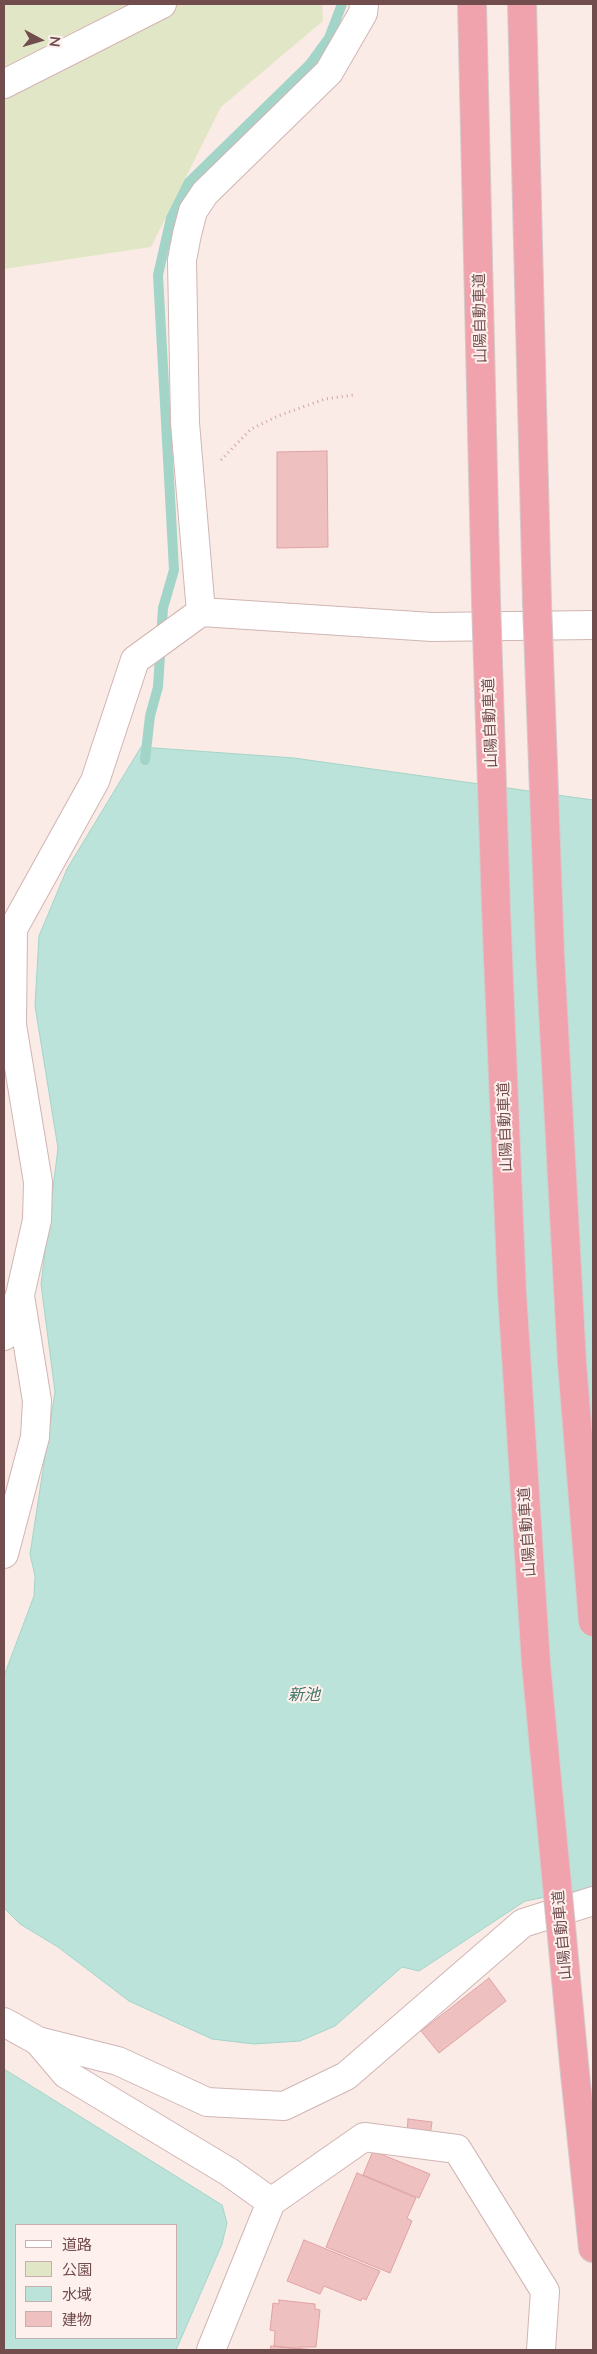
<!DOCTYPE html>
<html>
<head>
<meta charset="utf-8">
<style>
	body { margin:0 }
	#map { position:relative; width:597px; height:2354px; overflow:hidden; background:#fbebe7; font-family:Lato,"Noto Sans JP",sans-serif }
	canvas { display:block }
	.frame { position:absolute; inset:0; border:5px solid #724d4e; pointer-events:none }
	.legend { position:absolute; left:15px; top:2224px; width:162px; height:115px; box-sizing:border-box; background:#fef0ed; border:1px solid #c6afad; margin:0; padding:6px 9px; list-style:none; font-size:15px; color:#724d4e }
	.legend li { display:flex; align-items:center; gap:10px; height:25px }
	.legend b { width:25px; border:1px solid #c6afad }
	.north { position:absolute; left:15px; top:15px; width:50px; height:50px; -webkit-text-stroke:4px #fef0ed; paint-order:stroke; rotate:96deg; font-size:14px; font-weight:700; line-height:20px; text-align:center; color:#724d4e }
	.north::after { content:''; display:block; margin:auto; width:18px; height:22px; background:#724d4e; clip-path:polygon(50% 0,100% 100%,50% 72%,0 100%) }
</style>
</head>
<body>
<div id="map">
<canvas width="597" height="2354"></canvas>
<div class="frame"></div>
<ul class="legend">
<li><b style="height:6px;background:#fff"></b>道路</li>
<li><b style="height:14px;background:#e1e7c6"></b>公園</li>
<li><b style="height:14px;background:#bce3d9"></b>水域</li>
<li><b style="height:14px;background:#eec0c0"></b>建物</li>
</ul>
<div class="north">N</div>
</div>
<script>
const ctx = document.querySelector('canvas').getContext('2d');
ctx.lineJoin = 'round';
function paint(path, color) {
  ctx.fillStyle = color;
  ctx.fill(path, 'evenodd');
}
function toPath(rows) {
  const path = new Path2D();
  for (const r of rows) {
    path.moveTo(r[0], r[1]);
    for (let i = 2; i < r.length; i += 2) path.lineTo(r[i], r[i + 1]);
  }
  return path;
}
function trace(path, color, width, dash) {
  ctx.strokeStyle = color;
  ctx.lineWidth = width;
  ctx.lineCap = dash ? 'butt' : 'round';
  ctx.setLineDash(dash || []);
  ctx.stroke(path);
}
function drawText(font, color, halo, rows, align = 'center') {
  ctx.font = font + ' Lato,"Noto Sans JP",sans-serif';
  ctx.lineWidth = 4;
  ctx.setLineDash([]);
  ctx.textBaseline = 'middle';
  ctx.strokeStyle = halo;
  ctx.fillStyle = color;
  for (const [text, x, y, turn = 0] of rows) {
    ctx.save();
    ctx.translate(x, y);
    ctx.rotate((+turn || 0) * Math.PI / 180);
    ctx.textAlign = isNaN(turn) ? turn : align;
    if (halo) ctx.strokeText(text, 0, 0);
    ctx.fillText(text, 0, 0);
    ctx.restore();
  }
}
paint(toPath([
	[4,4,322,4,323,21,221,107,151,247,4,269]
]), '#e1e7c6');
const water = toPath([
	[141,747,294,758,593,800,593,1888,525,1901,419,1971,402,1967,335,2026,300,2041,254,2044,212,2039,129,2001,58,1947,20,1924,4,1908,4,1676,34,1596,35,1576,30,1554,55,1392,41,1284,58,1148,35,1006,39,936,67,869,141,747],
	[4,2069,222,2205,227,2223,222,2244,176,2350,4,2350,4,2069],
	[16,2225,176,2225,176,2338,16,2338,16,2225]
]);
paint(water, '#bce3d9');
trace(water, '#a3d4c8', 1);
trace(toPath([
	[145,760,150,716,158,687,163,608,174,570,158,275,171,218,189,182,310,64,329,38,342,4]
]), '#a3d4c8', 10);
const building = toPath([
	[327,451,328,547,277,548,277,452,327,451],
	[489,1978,506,2001,439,2053,421,2031,489,1978],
	[408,2119,432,2122,430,2136,407,2133,408,2119],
	[373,2151,430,2174,419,2198,363,2175,373,2151],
	[357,2173,416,2198,407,2218,412,2221,390,2273,326,2247,357,2173],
	[304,2240,380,2271,366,2300,362,2298,361,2301,324,2286,320,2294,287,2281,304,2240],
	[279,2300,315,2304,315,2309,320,2310,316,2347,299,2347,299,2349,274,2346,275,2331,270,2330,273,2303,279,2304,279,2300],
	[271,2346,317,2350,270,2350,271,2346]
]);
paint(building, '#eec0c0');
trace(building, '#e0a2a3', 1);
const minor = toPath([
	[4,84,162,4],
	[201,612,432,627,593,625],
	[4,1336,20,1295,37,1220,38,1182,12,1025,13,929,95,781,135,660,201,612,185,423,182,260,187,234,193,211,205,193,329,72,363,13,364,4],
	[4,1554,35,1437,37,1401,20,1296],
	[4,2022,38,2041,118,2061,207,2102,284,2106,346,2076,523,1923,593,1901],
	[38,2041,66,2074,229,2172,271,2202],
	[211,2350,271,2202,364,2137,457,2149,545,2291,541,2350]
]);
const motorway = toPath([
	[472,4,486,601],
	[522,4,537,603],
	[575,2074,593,2248]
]);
trace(minor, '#d0b5b3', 30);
trace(motorway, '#d5caca', 30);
trace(toPath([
	[221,460,251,429,278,416,325,399,353,395]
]), '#d3a3a4', 3, [1, 4]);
trace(minor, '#fff', 28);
trace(motorway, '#f0a2ad', 28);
const motorwayBridge = toPath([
	[486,601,496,909,512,1293,536,1664,575,2074],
	[537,603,550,954,572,1363,593,1622]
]);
trace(motorwayBridge, '#d5caca', 30, []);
trace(motorwayBridge, '#f0a2ad', 28);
drawText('15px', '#724d4e', '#fef0ed', [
	["山陽自動車道",480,318,-91],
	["山陽自動車道",490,723,-92],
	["山陽自動車道",505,1127,-92],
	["山陽自動車道",527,1532,-94],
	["山陽自動車道",562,1935,-95]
]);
drawText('italic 16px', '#42766a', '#fef0ed', [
	["新池",304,1695]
]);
</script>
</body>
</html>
